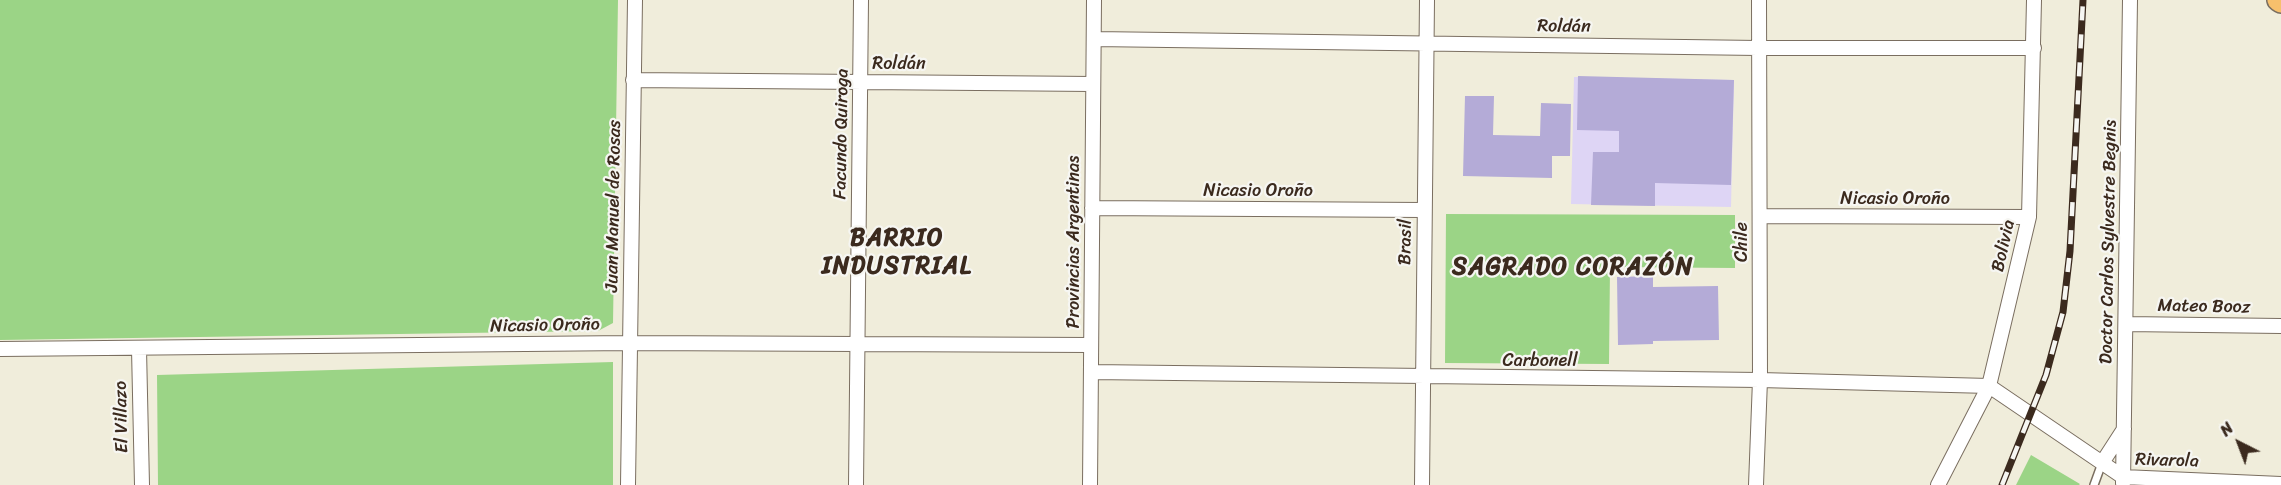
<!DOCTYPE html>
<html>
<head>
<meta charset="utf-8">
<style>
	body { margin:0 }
	#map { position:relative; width:2281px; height:485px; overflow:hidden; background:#f0eddb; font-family:Sriracha,sans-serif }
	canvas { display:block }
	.north { position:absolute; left:2209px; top:413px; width:60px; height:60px; -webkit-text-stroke:4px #f6f6f2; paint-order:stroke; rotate:318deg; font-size:16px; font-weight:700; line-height:24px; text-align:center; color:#3b2a1e }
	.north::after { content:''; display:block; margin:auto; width:21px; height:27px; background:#3b2a1e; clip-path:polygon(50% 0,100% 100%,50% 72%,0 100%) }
</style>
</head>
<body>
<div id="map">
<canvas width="2281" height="485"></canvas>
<div class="north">N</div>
</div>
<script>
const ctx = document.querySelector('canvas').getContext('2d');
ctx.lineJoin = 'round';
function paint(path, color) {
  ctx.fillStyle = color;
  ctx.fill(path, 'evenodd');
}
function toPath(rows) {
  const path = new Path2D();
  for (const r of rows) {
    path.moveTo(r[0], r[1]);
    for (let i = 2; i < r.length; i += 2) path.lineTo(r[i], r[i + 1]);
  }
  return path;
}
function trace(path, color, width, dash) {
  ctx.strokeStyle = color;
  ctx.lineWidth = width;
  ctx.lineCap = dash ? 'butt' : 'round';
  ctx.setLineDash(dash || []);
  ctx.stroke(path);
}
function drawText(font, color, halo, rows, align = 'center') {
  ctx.font = font + ' Sriracha,sans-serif';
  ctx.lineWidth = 4.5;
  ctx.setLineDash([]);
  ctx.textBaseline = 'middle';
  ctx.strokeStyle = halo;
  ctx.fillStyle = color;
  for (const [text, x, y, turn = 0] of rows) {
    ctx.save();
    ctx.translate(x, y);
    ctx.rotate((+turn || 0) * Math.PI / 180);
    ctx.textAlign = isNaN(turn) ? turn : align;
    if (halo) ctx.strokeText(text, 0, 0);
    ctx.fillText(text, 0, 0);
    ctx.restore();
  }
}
paint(toPath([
	[1574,77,1734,80,1731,207,1571,204]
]), '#ded5f5');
paint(toPath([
	[0,0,618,0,613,323,598,331,0,340],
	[1446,214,1735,215,1735,268,1610,267,1609,364,1445,363],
	[613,362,613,485,158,485,157,375],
	[2031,455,2080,484,2079,485,2016,485]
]), '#9bd486');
paint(toPath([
	[1578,76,1734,80,1731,185,1655,183,1655,206,1591,205,1593,152,1619,152,1619,131,1577,130],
	[1465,96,1494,96,1493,135,1540,136,1541,103,1571,104,1570,156,1552,156,1552,178,1463,176],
	[1653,276,1653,287,1718,286,1719,340,1653,341,1653,344,1618,345,1617,277]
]), '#b4abd7');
const service = toPath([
	[2094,485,2102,463]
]);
const minor = toPath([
	[1094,39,1758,48,2034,48],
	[633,80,1093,84],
	[1092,208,1424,210],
	[1760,216,2029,217],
	[2126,324,2281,326],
	[0,349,630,343,1091,345],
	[139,349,142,485],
	[1091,372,1760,380,1989,386,2123,477,2281,484],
	[2102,463,2124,429],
	[2123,483,2130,0],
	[628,485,635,0],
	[856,485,861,0],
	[1090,485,1094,0],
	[1422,485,1427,0],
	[1756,485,1760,380,1759,0],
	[1938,485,1989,386,2029,217,2034,0]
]);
const primary = toPath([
	[2278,0,2281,2]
]);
trace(service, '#7a6e60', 10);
trace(minor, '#7a6e60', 16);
trace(primary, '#7a6e60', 24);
trace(service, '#fff', 7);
trace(minor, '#fff', 14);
trace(primary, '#f7c06c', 21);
const rail = toPath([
	[2002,485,2046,375,2063,312,2070,251,2083,0]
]);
trace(rail, '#3b2a1e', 7);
trace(rail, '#f6f6f2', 4.5, [14]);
drawText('18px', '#3b2a1e', '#f6f6f2', [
	["Roldán",1564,27,1],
	["Roldán",899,64],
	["Facundo Quiroga",842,134,-89],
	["Nicasio Oroño",1258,191],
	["Nicasio Oroño",1895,199],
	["Juan Manuel de Rosas",614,206,-89],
	["Provincias Argentinas",1074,242,-90],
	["Brasil",1406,242,-89],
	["Chile",1742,242,-90],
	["Doctor Carlos Sylvestre Begnis",2109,242,-89],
	["Bolivia",2004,246,-77],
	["Mateo Booz",2204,307,1],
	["Nicasio Oroño",545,326,-1],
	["Carbonell",1540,361],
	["El Villazo",122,417,-91],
	["Rivarola",2167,461,2]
]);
ctx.letterSpacing = '1.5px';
drawText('bold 24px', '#3b2a1e', '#f6f6f2', [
	["BARRIO",897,239],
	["INDUSTRIAL",897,267],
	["SAGRADO CORAZÓN",1573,268]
]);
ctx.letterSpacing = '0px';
</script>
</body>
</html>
